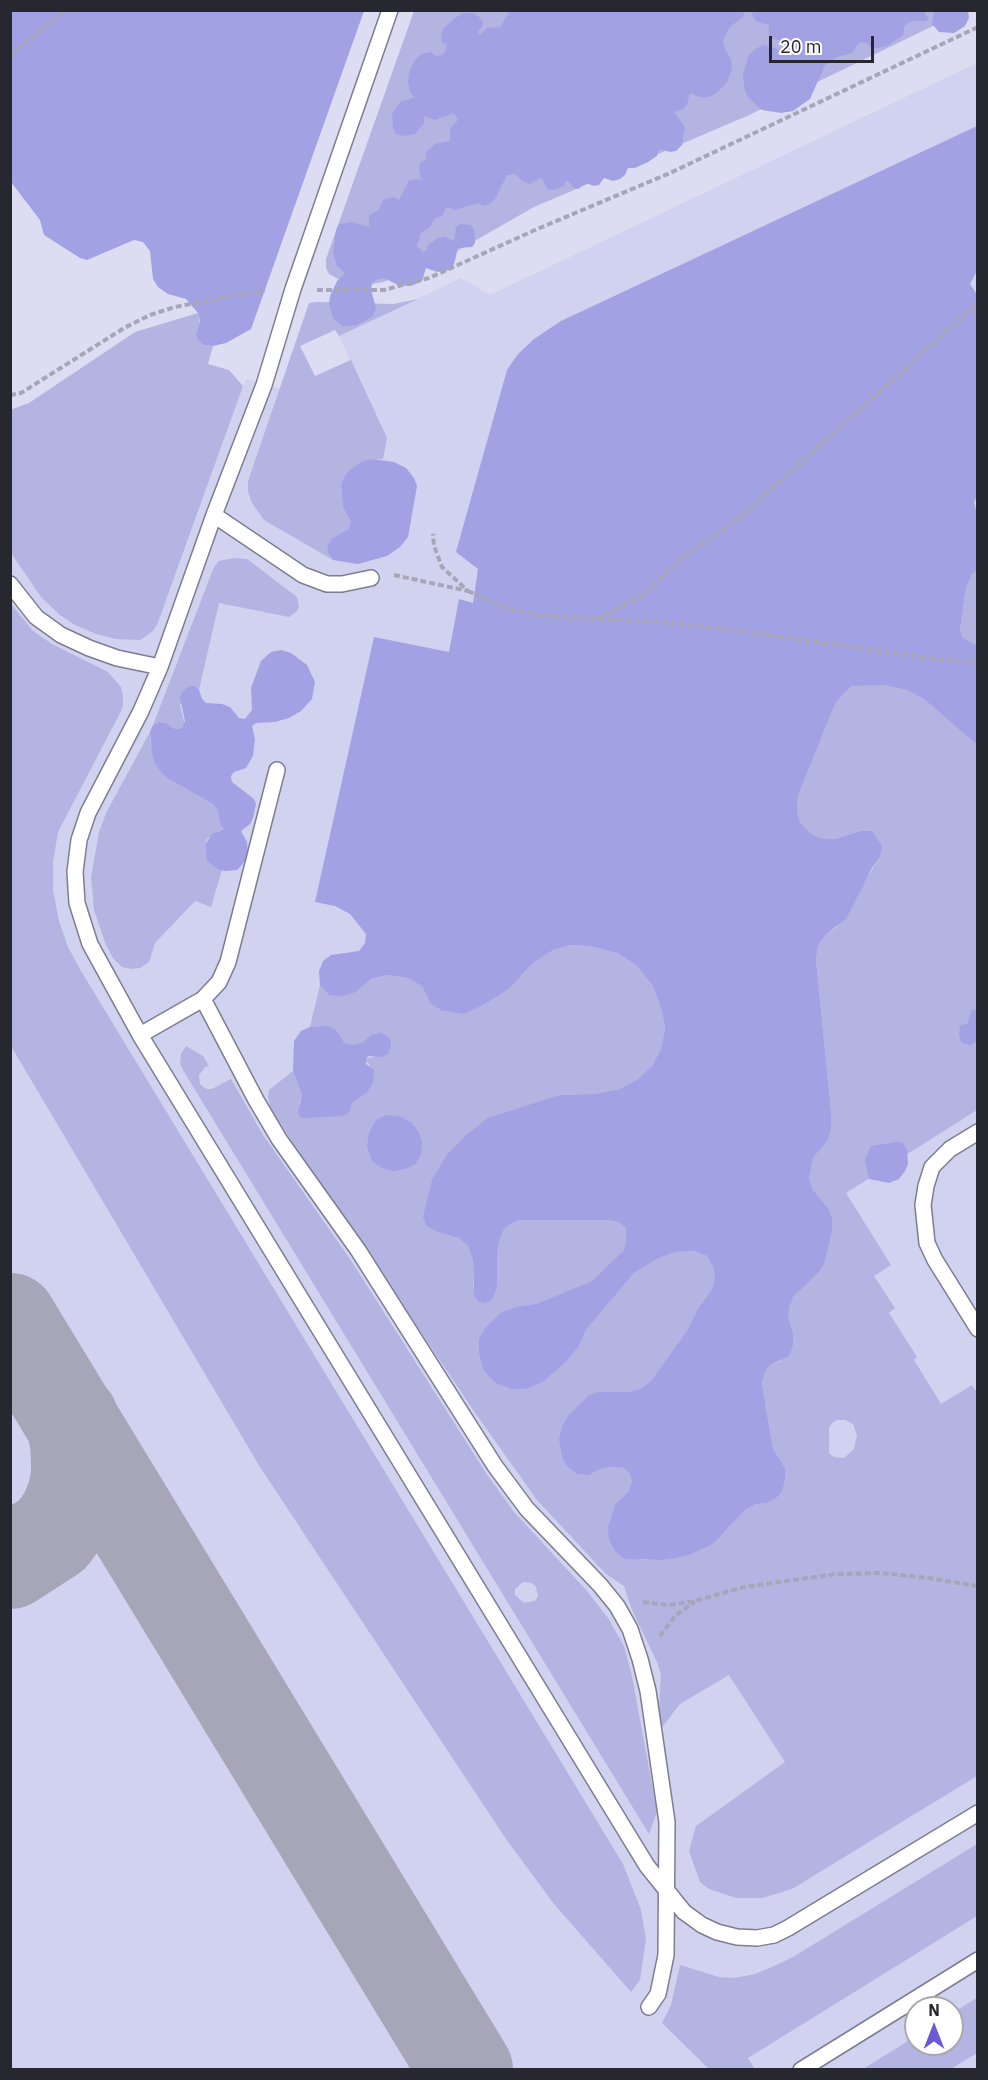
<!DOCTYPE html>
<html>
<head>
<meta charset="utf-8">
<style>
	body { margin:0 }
	#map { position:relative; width:988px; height:2080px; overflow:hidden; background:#dcddf3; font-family:"IBM Plex Sans",sans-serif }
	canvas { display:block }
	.frame { position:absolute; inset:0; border:12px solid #272730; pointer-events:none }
	.north { position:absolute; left:904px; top:1996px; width:60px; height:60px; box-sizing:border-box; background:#fff; border:2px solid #a9a9ac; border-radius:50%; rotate:0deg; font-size:16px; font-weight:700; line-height:24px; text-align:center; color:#272730 }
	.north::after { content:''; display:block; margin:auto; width:21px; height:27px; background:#6a5bd5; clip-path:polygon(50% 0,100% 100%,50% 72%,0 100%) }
	.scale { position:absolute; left:769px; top:36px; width:105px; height:27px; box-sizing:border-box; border:3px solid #272730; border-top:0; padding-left:8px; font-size:18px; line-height:21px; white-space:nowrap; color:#272730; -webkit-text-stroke:4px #fff; paint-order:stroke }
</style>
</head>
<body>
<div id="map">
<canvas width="988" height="2080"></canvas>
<div class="frame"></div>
<div class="north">N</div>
<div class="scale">20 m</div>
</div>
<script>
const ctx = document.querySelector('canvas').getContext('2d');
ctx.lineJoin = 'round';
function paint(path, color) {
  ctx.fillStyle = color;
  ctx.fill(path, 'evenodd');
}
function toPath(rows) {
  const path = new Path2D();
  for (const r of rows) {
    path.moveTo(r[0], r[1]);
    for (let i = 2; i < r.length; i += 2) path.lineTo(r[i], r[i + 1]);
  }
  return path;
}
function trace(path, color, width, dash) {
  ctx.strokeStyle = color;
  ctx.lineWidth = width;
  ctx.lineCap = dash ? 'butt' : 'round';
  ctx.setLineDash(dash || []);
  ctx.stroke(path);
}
paint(toPath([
	[977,63,977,2069,11,2069,10,505,243,387,246,379,284,390,350,360,339,336,461,278,490,295],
	[916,2008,952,2008,952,2044,916,2044]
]), '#d1d2f0');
paint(toPath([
	[414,11,964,11,747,116,534,207,443,259,383,282,366,285,342,281,329,274,326,268,326,259],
	[418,299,339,336,335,330,300,346,315,376,351,360,387,438,383,459,373,459,352,468,345,475,341,485,343,507,351,522,349,529,332,538,327,546,328,553,333,560,264,520,252,503,248,492,248,481,309,303,316,302,393,304],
	[198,313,203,345,213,346,208,364,229,370,243,386,157,625,152,632,140,640,116,639,96,634,75,625,60,615,41,597,11,553,10,410,29,403,135,332],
	[234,558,247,559,297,597,299,606,297,611,289,617,219,603,199,690,195,686,180,705,185,725,182,728,175,729,166,723,159,722,153,725,214,567,219,561],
	[977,570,977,645,963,638,960,630,966,588,972,574],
	[11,604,33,631,52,644,108,672,121,687,123,696,123,706,119,715,58,832,53,862,53,890,59,921,68,947,81,971,623,1864,641,1910,646,1939,640,1980,631,1992,554,1904,506,1839,260,1467,11,1046],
	[868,685,883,685,907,690,924,699,977,745,977,1110,846,1193,891,1265,874,1276,895,1308,889,1313,917,1357,914,1360,941,1404,972,1385,977,1393,977,1776,792,1889,762,1898,736,1898,709,1889,700,1882,689,1851,696,1826,785,1762,729,1675,680,1704,662,1727,659,1710,661,1675,657,1662,632,1610,624,1586,606,1574,537,1500,476,1414,271,1110,268,1097,269,1090,293,1071,302,1095,299,1104,333,1116,342,1116,351,1109,351,1103,355,1099,362,1097,370,1065,365,1061,366,1058,375,1057,371,1035,363,1042,353,1045,343,1043,338,1032,322,1026,310,1027,320,985,329,995,356,992,371,979,387,975,407,978,422,986,431,1004,442,1011,463,1014,509,989,532,964,553,950,570,945,590,946,617,953,636,965,653,986,662,1011,665,1029,661,1049,652,1066,638,1079,620,1089,594,1094,560,1095,436,1232,459,1238,468,1246,473,1260,473,1287,497,1285,497,1254,500,1238,504,1229,510,1224,520,1220,608,1220,618,1222,626,1228,626,1240,624,1250,592,1281,536,1304,520,1306,479,1339,543,1382,568,1360,579,1346,586,1330,634,1273,659,1258,675,1252,694,1251,707,1256,713,1267,715,1278,712,1289,697,1310,688,1329,651,1381,640,1389,629,1392,613,1392,589,1475,602,1468,617,1467,624,1468,630,1474,632,1482,628,1492,616,1503,640,1560,660,1560,713,1544,745,1510,756,1504,766,1503,785,1468,773,1449,762,1384,765,1372,770,1365,780,1361,793,1332,788,1317,788,1307,793,1297,817,1274,828,1208,813,1190,809,1179,813,1158,828,1140,831,1129,831,1111,816,960,818,945,824,935,836,928,880,857,860,831,835,839,820,838,809,832,800,822,797,811,798,796,835,704,843,694,852,686],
	[838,1420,845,1420,853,1424,857,1435,854,1449,844,1458,834,1457,829,1453,829,1427,833,1422],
	[150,732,150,741,167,778,213,804,218,811,220,825,224,829,218,831,207,839,205,845,206,854,219,870,222,870,211,907,195,901,155,943,149,962,140,968,132,969,122,967,113,958,106,945,94,910,91,877,99,832,106,813],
	[186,1046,203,1056,209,1066,205,1067,199,1075,200,1084,203,1087,207,1089,212,1089,231,1079,263,1135,350,1259,486,1473,514,1512,587,1591,608,1618,624,1646,632,1676,657,1812,649,1834,183,1070,180,1063,181,1054],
	[523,1582,532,1583,536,1587,538,1596,535,1601,524,1603,515,1595,515,1589],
	[977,1844,977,1916,748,2058,755,2069,709,2069,662,2023,671,2005,680,1965,719,1977,734,1978,755,1974,772,1967,793,1957],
	[977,1998,977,2053,951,2069,863,2069,916,2036,916,2044,952,2044,952,2013]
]), '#b3b4e1');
paint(toPath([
	[11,10,364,11,251,329,226,343,213,346,203,345,196,336,200,321,198,313,186,299,168,294,158,287,153,279,150,251,143,242,134,240,87,260,80,258,44,235,40,220,11,182],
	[923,10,928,18,927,21,914,21,907,23,904,27,903,35,887,46,872,49,867,43,861,42,858,44,852,53,837,57,825,65,810,99,793,111,781,113,762,110,749,98,745,91,743,74,749,55,757,48,764,45,781,50,785,41,773,39,769,36,769,25,756,21,752,14,753,11],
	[968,10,969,18,965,26,954,33,939,32,932,24,934,11],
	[510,11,745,11,743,17,731,26,725,35,723,42,725,49,731,59,732,69,727,82,718,92,709,97,700,97,690,93,687,104,683,109,674,112,685,127,682,145,676,151,670,152,659,149,657,156,648,162,635,168,628,168,625,175,620,179,613,181,604,178,599,185,594,186,586,183,578,189,574,188,568,181,565,181,564,186,553,190,547,189,543,179,540,178,529,184,523,181,515,174,507,175,495,199,489,204,483,206,478,203,455,210,446,207,442,216,435,218,430,227,420,234,419,241,416,245,423,252,427,250,428,245,438,238,444,237,454,241,456,227,460,224,471,225,474,230,475,243,472,247,458,248,454,264,450,270,437,272,426,268,422,281,411,286,398,285,384,278,376,280,372,283,371,290,376,308,373,316,357,325,342,326,333,318,329,304,330,296,337,281,345,273,337,266,333,254,336,230,339,224,345,223,352,222,369,227,369,215,378,211,383,200,394,197,399,200,409,180,419,179,421,181,419,168,420,163,426,159,426,152,435,144,450,141,450,128,458,120,454,113,435,120,424,116,424,123,415,134,402,136,396,134,393,128,392,114,400,102,415,97,411,94,408,82,409,73,414,62,420,55,425,53,431,52,436,56,442,55,445,52,447,45,442,42,441,36,443,29,455,18,464,13,473,13,478,16,482,20,483,25,478,32,480,35,487,28,500,27],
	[977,126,977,271,970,284,978,296,978,494,974,502,978,518,978,570,972,574,966,588,960,630,963,638,977,645,977,745,924,699,907,690,883,685,852,686,843,694,835,704,798,796,797,811,800,822,809,832,820,838,835,839,860,831,872,831,882,846,880,857,872,868,846,919,825,935,818,945,816,960,831,1111,831,1129,828,1140,813,1158,809,1179,813,1190,828,1208,832,1219,832,1231,824,1264,817,1274,793,1297,789,1307,788,1317,793,1332,793,1345,789,1356,770,1365,765,1372,762,1384,773,1449,785,1468,785,1479,782,1491,776,1498,766,1503,756,1504,745,1510,713,1544,691,1554,675,1558,660,1560,625,1559,615,1551,609,1539,608,1527,616,1503,628,1492,632,1482,630,1474,624,1468,617,1467,602,1468,589,1475,577,1474,567,1466,562,1457,559,1439,562,1427,568,1416,589,1395,599,1392,629,1392,640,1389,651,1381,688,1329,697,1310,712,1289,715,1278,713,1267,707,1256,694,1251,675,1252,659,1258,634,1273,586,1330,579,1346,568,1360,543,1382,525,1389,512,1389,496,1383,484,1371,479,1353,479,1339,487,1326,502,1312,520,1306,536,1304,592,1281,624,1250,626,1240,626,1228,618,1222,608,1220,520,1220,510,1224,504,1229,500,1238,497,1254,497,1285,494,1295,491,1301,483,1303,478,1301,474,1295,473,1260,468,1246,459,1238,437,1232,427,1226,423,1217,432,1180,446,1156,464,1137,488,1118,560,1095,594,1094,620,1089,638,1079,652,1066,661,1049,665,1029,662,1011,653,986,636,965,617,953,590,946,570,945,553,950,532,964,509,989,481,1006,463,1014,442,1011,431,1004,422,986,407,978,387,975,371,979,356,992,343,996,329,995,320,985,319,971,323,961,331,955,359,951,365,943,366,934,350,914,335,906,315,902,374,637,449,652,459,599,473,603,478,569,456,552,507,370,518,354,534,339,561,321],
	[373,459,394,462,406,468,414,478,417,486,408,537,400,547,387,556,358,564,333,560,328,553,327,546,332,538,349,529,351,522,343,507,341,485,345,475,352,468,363,461],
	[281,650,291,653,307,665,315,682,312,699,301,711,289,718,275,722,256,723,252,726,255,739,253,756,246,768,234,772,231,776,232,782,254,799,256,804,253,818,250,824,241,831,247,842,248,856,242,865,237,870,226,871,219,870,207,861,205,845,212,834,224,829,220,825,218,811,213,804,167,778,160,771,154,762,152,752,150,732,153,725,159,722,166,723,175,729,182,728,185,721,180,697,185,689,190,686,195,686,199,690,202,699,206,703,222,704,230,707,239,718,245,719,252,710,251,688,261,661,271,652],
	[977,1009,977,1041,971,1045,962,1043,959,1035,960,1026,968,1023,971,1010],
	[322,1026,331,1027,338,1032,344,1043,353,1045,363,1042,371,1035,380,1033,387,1036,391,1041,391,1047,388,1054,382,1057,369,1056,366,1058,366,1064,374,1070,373,1082,368,1092,351,1103,351,1109,347,1114,342,1116,301,1118,298,1113,302,1095,293,1071,294,1041,301,1031,310,1027],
	[387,1115,399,1116,411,1122,418,1131,422,1142,421,1154,416,1164,405,1169,393,1171,382,1168,372,1161,367,1146,369,1133,376,1120],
	[897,1142,903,1143,907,1150,908,1164,905,1171,899,1179,889,1183,869,1179,865,1160,871,1146]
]), '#a1a1e3');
trace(toPath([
	[10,1320,466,2070],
	[10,1562,52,1535,65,1517,73,1499,78,1478,78,1462,77,1442,72,1420]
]), '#a6a6b8', 94);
const service = toPath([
	[390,10,293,289,264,385,214,515,160,667,141,711,88,813,79,840,75,872,77,903,90,944,140,1035,647,1866,684,1912,702,1925,717,1932,737,1937,757,1938,774,1935,788,1928,978,1813],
	[214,515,303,575,327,584,342,584,371,578],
	[10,584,36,617,61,635,89,648,117,658,160,667],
	[203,999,256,1100,279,1139,358,1250,495,1466,527,1509,600,1585,617,1606,630,1629,640,1659,648,1691,667,1822,666,1955,658,1994,649,2007],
	[140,1035,203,999,219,982,228,962,277,770],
	[978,1132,950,1149,932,1167,926,1186,923,1205,927,1243,935,1260,978,1329],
	[801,2070,978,1960]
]);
trace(service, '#7d7d92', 18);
trace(toPath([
	[10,55,66,10],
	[317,290,384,290,429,278,535,230,670,173,978,27],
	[10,395,21,393,124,328,150,315,175,307,247,293,265,291],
	[394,575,468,591,442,567,434,546,433,534],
	[468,591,503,607,543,616,673,623,726,629,922,657,978,663],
	[598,618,642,596,681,559,739,518,978,303],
	[643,1602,670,1605,695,1601,744,1587,837,1574,881,1573,928,1578,978,1586],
	[660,1636,676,1615,695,1602]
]), '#a6a6b8', 4, [6, 3]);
trace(service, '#fff', 15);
</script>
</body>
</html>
